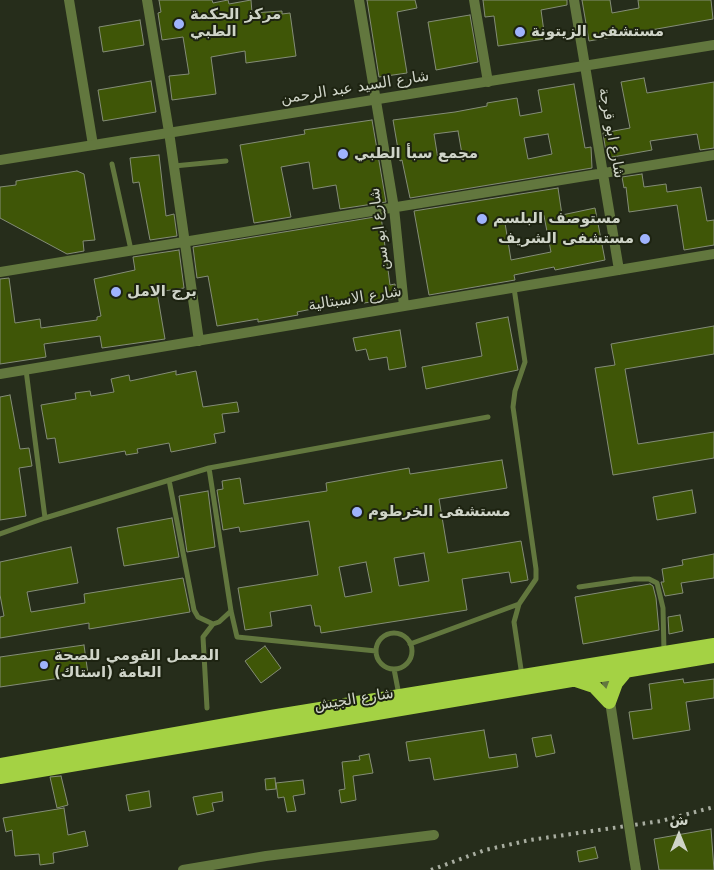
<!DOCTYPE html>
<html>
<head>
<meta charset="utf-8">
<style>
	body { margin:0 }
	#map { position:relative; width:714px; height:870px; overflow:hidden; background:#262d1b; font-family:"DejaVu Sans","Noto Sans Arabic",sans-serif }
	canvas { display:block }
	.north { position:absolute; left:654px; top:810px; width:50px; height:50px; -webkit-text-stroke:4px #1d2311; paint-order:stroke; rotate:0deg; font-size:14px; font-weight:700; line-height:20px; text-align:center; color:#cfd4c8 }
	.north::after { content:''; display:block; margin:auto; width:18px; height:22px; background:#cfd4c8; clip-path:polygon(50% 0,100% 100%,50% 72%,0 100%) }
</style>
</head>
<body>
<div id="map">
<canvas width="714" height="870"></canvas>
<div class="north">ش</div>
</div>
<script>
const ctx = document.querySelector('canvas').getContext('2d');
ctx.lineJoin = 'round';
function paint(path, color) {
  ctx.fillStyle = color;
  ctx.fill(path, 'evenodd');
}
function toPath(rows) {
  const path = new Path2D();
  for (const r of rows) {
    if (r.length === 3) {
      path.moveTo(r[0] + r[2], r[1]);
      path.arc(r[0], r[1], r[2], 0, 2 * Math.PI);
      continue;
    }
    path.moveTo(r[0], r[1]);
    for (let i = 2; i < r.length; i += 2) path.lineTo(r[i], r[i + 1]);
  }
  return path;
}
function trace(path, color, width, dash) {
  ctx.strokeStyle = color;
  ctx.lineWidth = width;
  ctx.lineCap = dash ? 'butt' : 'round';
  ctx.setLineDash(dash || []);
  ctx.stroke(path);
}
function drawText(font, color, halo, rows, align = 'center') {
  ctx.font = font + ' "DejaVu Sans","Noto Sans Arabic",sans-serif';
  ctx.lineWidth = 4;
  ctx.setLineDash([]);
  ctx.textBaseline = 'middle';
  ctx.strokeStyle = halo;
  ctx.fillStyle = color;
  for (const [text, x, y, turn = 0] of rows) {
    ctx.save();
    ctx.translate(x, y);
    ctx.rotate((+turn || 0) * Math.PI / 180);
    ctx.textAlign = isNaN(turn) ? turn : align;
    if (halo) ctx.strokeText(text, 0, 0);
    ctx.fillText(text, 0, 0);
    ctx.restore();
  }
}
const building = toPath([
	[159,0,212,0,213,3,228,0,229,4,251,0,252,13,282,11,282,14,290,13,296,56,246,63,245,51,211,57,216,94,172,100,169,76,189,74,183,37,162,40,158,13,161,12,159,0],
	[367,0,415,0,417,8,397,12,407,73,379,77,367,0],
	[483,0,567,0,567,5,541,10,545,39,498,46,494,16,485,17,483,0],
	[582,0,610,0,612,13,639,8,638,0,711,0,713,19,589,41,582,0],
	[470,15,478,62,436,70,428,22,470,15],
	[140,20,144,45,103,52,99,27,140,20],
	[644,78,647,93,714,82,714,148,700,150,697,134,650,141,652,150,607,158,603,133,630,128,621,82,644,78],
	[151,81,156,112,103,121,98,90,151,81],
	[574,84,585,148,591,147,592,168,410,198,402,160,400,161,393,120,455,112,487,106,487,103,517,98,520,116,542,112,538,90,574,84],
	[458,131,462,154,438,159,434,134,458,131],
	[548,134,552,154,528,159,524,138,548,134],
	[372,120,386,202,340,209,336,185,313,189,309,162,281,167,291,217,254,223,240,145,305,134,304,130,372,120],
	[159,155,166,216,174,214,177,236,150,240,139,182,133,183,130,158,159,155],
	[77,171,84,174,95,240,83,241,84,251,67,254,0,218,0,187,16,185,16,181,77,171],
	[642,174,644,187,666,184,667,192,701,187,707,221,714,220,714,245,684,250,677,205,629,212,626,187,624,188,622,177,642,174],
	[558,188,562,215,595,208,605,260,555,270,554,267,514,275,515,280,429,295,414,211,558,188],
	[544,216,551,252,511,260,505,223,544,216],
	[381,216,390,285,395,284,396,298,364,303,363,299,297,312,298,315,258,322,258,319,217,326,208,276,197,278,193,247,381,216],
	[179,250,184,288,157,292,165,339,102,348,100,336,44,344,46,357,0,364,0,279,9,278,15,323,40,319,41,328,97,320,97,317,101,316,94,279,135,270,133,257,179,250],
	[508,317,518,370,426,389,422,367,482,356,476,323,508,317],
	[714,326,714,354,625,369,638,444,714,432,714,458,613,475,595,368,615,365,611,344,714,326],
	[400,330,406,367,389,370,387,357,369,360,366,349,356,351,353,338,400,330],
	[176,371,176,375,196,371,203,407,237,402,239,412,222,414,225,432,214,434,216,443,171,452,169,443,137,449,138,453,126,455,125,451,59,463,55,438,47,439,41,405,76,399,75,393,90,391,91,396,114,392,111,379,129,375,130,381,176,371],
	[10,395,20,449,29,448,32,466,19,468,26,516,0,520,0,397,10,395],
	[502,460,507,488,439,499,448,553,521,541,528,580,511,583,509,572,462,579,467,610,321,633,320,626,315,626,311,605,270,612,272,626,245,630,238,588,318,575,309,521,240,532,239,527,223,530,217,490,223,489,222,481,240,478,244,504,327,491,326,483,409,468,410,474,502,460],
	[424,553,429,581,399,586,394,558,424,553],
	[366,562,372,592,345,597,339,567,366,562],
	[692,490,696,513,657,520,653,497,692,490],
	[208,491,215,547,187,552,179,496,208,491],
	[172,518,179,557,124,566,117,528,172,518],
	[71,547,78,583,27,592,31,612,85,603,84,594,183,578,190,612,89,629,89,623,0,638,0,617,4,616,0,595,0,562,71,547],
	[714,554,714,578,681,583,683,593,665,596,661,582,664,582,662,569,683,565,682,560,714,554],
	[650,584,653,586,656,598,659,630,583,644,575,597,650,584],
	[680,615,683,631,669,634,668,617,680,615],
	[84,645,88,674,0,687,0,657,84,645],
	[265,646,281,668,261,683,245,661,265,646],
	[683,679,684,683,714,679,714,698,686,702,690,730,633,739,629,712,652,709,649,684,683,679],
	[484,730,489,758,516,754,518,767,434,780,430,758,409,761,406,742,484,730],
	[551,735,555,753,536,757,532,738,551,735],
	[369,754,373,773,353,776,356,800,341,803,339,790,345,789,342,762,360,760,359,756,369,754],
	[61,776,68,805,57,808,50,777,61,776],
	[275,778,276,789,266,790,265,779,275,778],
	[303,780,305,794,293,796,296,811,287,812,284,797,278,798,276,783,303,780],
	[149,791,151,807,129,811,126,795,149,791],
	[222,792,223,801,212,803,214,811,197,815,193,797,222,792],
	[64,808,68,835,85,831,88,846,53,853,54,863,40,865,39,854,15,856,12,830,6,832,3,818,64,808],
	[711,829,714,870,659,870,654,839,711,829],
	[595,847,598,858,579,862,577,851,595,847]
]);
paint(building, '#3f5607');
trace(building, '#848d77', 1);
trace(toPath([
	[112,164,131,250],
	[174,166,226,161],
	[514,288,525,362,515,391,513,407,536,569,536,579,519,604,514,622,522,676],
	[26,370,45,518,209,468,488,417],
	[209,468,231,611,237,637,376,651],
	[169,480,194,610,198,617,213,624,219,622,231,611],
	[0,534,45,518],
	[579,587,634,579,649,579,657,583,663,608,664,652],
	[394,651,18],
	[410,644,519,604],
	[394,669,399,695],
	[207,708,203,637,213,624]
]), '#62773e', 5);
trace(toPath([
	[69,0,93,145],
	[147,0,169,132,199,341],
	[359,0,394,208,404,306],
	[474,0,488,82],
	[574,0,619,270],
	[0,272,714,155],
	[0,374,714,254],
	[183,870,266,856,434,835]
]), '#62773e', 10);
trace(toPath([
	[0,160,714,45],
	[605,669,624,793],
	[634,858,636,870]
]), '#62773e', 10);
trace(toPath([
	[576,680,594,686,609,702],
	[609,702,616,683,626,671],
	[0,765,271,717,714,645],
	[0,777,714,656]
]), '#a4d244', 14);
trace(toPath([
	[431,870,485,850,530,840,661,821,714,807]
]), '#a8ada0', 4, [2.5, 5]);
trace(toPath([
	[624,793,634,858]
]), '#62773e', 10);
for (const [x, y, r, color] of [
	[179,24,6,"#9fb3fd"],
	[520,32,6,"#9fb3fd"],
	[343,154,6,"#9fb3fd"],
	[482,219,6,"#9fb3fd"],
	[645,239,6,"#9fb3fd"],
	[116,292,6,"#9fb3fd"],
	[357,512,6,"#9fb3fd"],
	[44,665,5,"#9fb3fd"]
]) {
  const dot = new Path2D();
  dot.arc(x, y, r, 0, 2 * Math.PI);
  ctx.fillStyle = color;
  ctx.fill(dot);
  trace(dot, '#1d2311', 2);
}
drawText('bold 15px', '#cfd4c8', '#1d2311', [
	["مركز الحكمة",190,15],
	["الطبي",190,32],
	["مستشفى الزيتونة",531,32],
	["مجمع سبأ الطبي",354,154],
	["مستوصف البلسم",493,219],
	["مستشفى الشريف",634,239,"right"],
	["برج الامل",127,292],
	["مستشفى الخرطوم",368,512],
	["المعمل القومي للصحة",54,656],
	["العامة (استاك)",54,673]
], 'left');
drawText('15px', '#cfd4c8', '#1d2311', [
	["شارع السيد عبد الرحمن",355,88,-9],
	["شارع ابو قرجة",611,133,80],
	["شارع ابو سن",380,229,-97],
	["شارع الاسبتالية",355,299,-9],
	["شارع الجيش",354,700,-9]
]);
</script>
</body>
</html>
